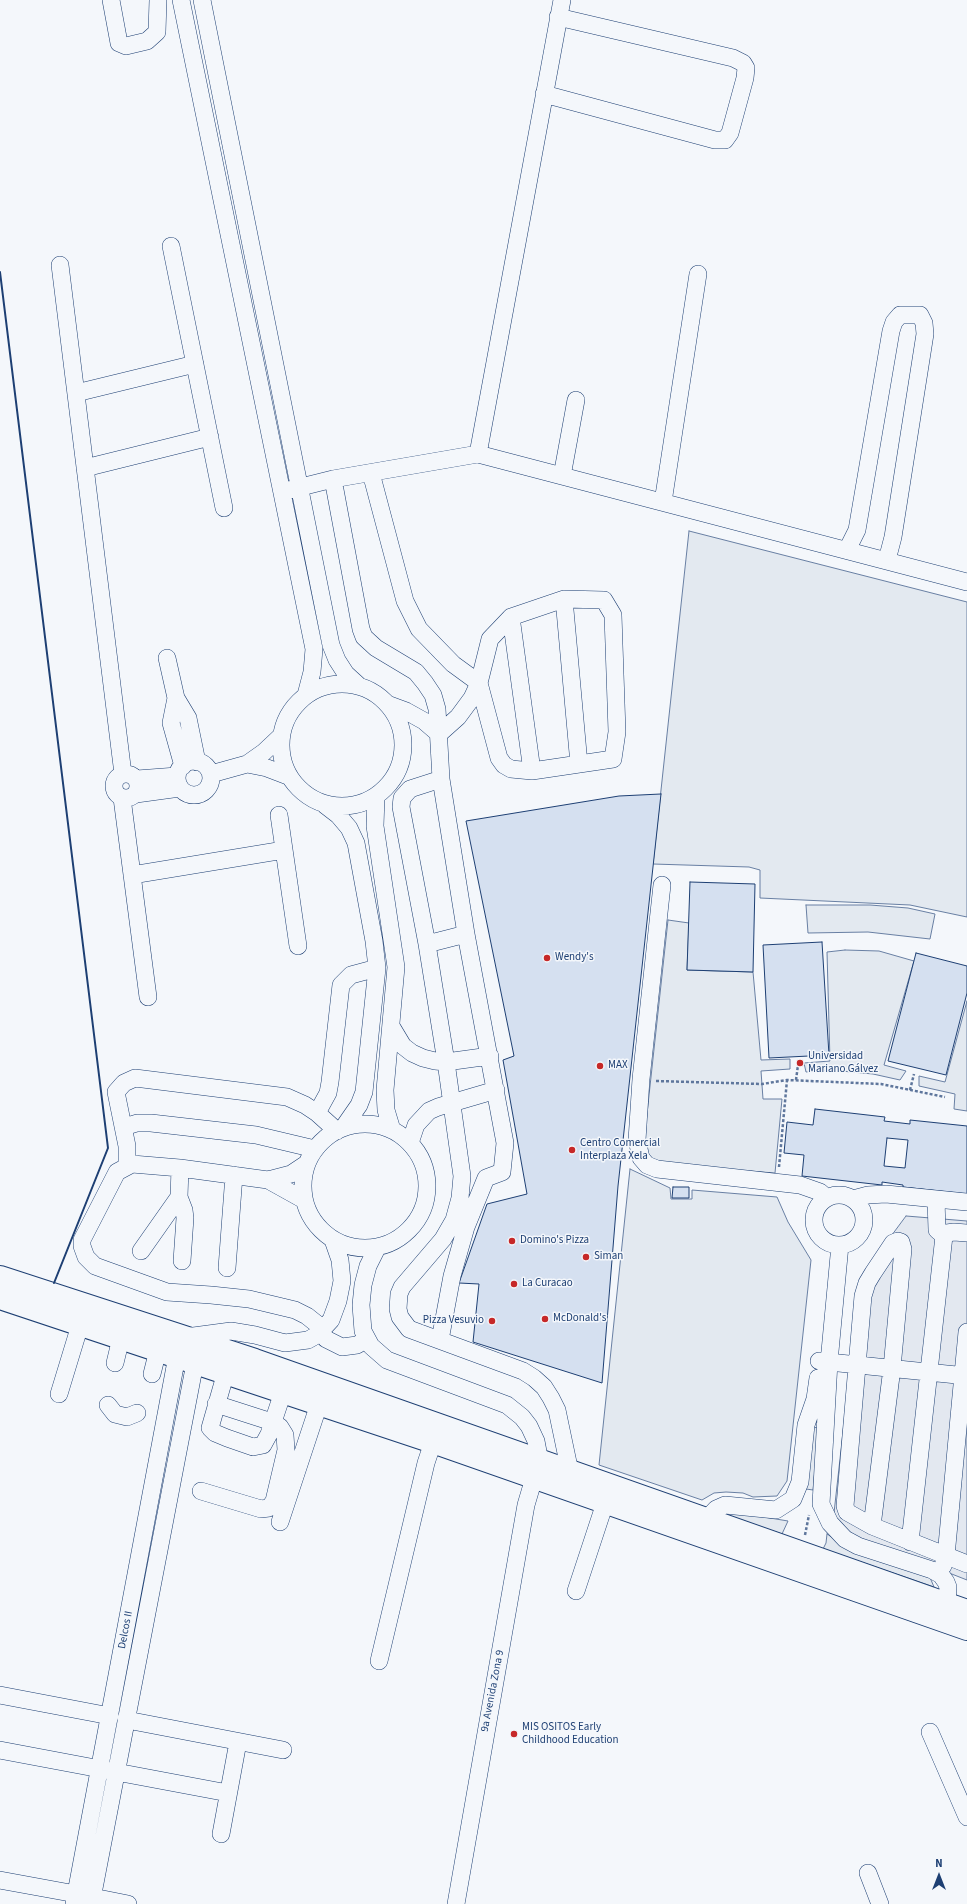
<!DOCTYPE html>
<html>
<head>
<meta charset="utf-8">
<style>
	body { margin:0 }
	#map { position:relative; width:967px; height:1904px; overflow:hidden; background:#f4f7fb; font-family:"Source Sans 3",sans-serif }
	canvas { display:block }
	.north { position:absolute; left:919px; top:1856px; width:40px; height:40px; -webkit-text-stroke:3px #f4f7fb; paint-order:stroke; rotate:0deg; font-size:11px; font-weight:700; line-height:16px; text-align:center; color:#1d3f73 }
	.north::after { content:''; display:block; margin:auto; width:14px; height:18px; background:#1d3f73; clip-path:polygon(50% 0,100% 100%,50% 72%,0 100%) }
</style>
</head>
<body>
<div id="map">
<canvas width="967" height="1904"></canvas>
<div class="north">N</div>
</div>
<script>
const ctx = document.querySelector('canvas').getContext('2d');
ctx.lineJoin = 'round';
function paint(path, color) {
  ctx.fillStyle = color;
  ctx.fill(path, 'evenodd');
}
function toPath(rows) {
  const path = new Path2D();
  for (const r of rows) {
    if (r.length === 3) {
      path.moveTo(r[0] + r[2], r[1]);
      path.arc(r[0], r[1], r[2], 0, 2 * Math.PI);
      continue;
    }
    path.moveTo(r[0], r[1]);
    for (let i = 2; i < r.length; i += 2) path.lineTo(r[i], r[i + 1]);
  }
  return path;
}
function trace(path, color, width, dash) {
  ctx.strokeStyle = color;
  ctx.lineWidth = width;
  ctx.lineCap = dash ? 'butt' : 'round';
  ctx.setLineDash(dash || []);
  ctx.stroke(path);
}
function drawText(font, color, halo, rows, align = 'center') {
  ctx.font = font + ' "Source Sans 3",sans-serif';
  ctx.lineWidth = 3;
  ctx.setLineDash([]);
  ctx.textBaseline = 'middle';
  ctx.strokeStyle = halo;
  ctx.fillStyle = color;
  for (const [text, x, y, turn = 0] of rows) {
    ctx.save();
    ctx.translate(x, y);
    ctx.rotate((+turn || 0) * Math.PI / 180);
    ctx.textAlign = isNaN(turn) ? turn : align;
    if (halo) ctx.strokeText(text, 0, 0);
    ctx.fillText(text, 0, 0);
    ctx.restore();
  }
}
const green = toPath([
	[689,531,967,602,967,917,910,905,760,898,760,870,749,867,653,864,689,531],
	[806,905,870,905,908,908,935,914,930,939,868,932,808,933,806,905],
	[668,920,689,923,687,970,753,972,761,1060,790,1059,790,1069,761,1071,763,1099,782,1099,775,1173,669,1165,648,1157,645,1146,646,1123,668,920],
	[845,950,879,951,914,961,884,1065,906,1071,900,1080,873,1074,851,1072,834,1070,806,1072,804,1063,830,1061,827,952,845,950],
	[967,1001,967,1111,954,1109,955,1094,919,1086,919,1076,945,1082,967,1001],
	[630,1169,670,1188,671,1199,692,1199,692,1190,777,1197,788,1222,811,1260,787,1481,777,1496,753,1497,743,1493,726,1492,714,1493,702,1500,599,1465,630,1169],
	[812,1427,819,1428,813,1490,806,1489,812,1427],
	[725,1511,764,1517,788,1521,782,1534,722,1514,725,1511],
	[827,1534,839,1542,929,1575,934,1587,823,1549,826,1543,827,1534]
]);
paint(green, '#e3e9f0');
trace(green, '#687fa3', 1);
const parking = toPath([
	[906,1216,967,1221,967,1580,855,1536,838,1522,834,1513,858,1296,883,1247,906,1216]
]);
paint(parking, '#e3e8f0');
trace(parking, '#687fa3', 1);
const building = toPath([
	[661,794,618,1186,602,1383,473,1342,479,1284,459,1283,487,1204,527,1194,503,1060,514,1056,466,821,619,796,661,794],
	[690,882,755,884,753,972,687,970,690,882],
	[822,942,829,1055,769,1058,763,945,822,942],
	[916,953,967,966,967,993,946,1075,888,1061,916,953],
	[815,1109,885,1117,884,1121,910,1124,910,1120,967,1126,967,1194,903,1187,903,1185,882,1182,882,1185,802,1176,804,1155,784,1153,787,1122,813,1125,815,1109],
	[887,1138,908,1140,905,1168,884,1166,887,1138],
	[673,1187,689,1187,689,1198,672,1198,673,1187]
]);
paint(building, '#d5e0f0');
trace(building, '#1d3f73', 1);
const minor = toPath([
	[111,0,119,43,126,46,147,41,157,32,158,0],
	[181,0,314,649,312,672,306,695],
	[202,0,331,645,337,660,346,674,358,685],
	[544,94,715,140,725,140,730,133,745,78,746,68,743,63,733,58,558,17],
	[171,246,224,508],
	[60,265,123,774],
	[76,393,195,364],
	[478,454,562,0],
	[85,468,210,437],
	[371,473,405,601,419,629,453,664,479,683,499,758,504,765,511,769,532,771,613,759,617,732,613,615,604,600,564,599,511,617,490,639,479,683,472,698,458,717,439,734,424,721,406,711,387,704],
	[562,476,576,400],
	[333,479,361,629,364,637,376,648,416,672,425,683,433,695,437,709,441,779,466,934,505,1143,502,1172,486,1178,466,1227,452,1276,440,1340],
	[289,490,333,479,478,454,967,582],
	[663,502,698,274],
	[847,550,857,530,891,331,894,322,900,315,920,315,924,323,925,334,893,537,887,560],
	[564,599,579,764],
	[511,617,532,771],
	[167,658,176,698,188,718,197,762],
	[342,745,61],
	[176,698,171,723,183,766],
	[194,778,17],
	[247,764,267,768,288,776],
	[126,786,12],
	[211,774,247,764,264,752,281,736],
	[137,779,177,776],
	[441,779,410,789,402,798,401,807,427,944,446,1062,462,1176,460,1198,454,1220,443,1239,402,1287,399,1294,398,1309,400,1317,409,1329,523,1371,534,1378,544,1387,551,1398,557,1410,570,1472],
	[136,794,180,788],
	[376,797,375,826,396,967,385,1090,386,1110,392,1130],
	[122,798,148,997],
	[325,805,338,815,349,828,356,843,374,941,377,968,364,1092,359,1105,343,1128],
	[279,815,298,946],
	[132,875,284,850],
	[662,885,641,1079,637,1140,641,1158,647,1165,657,1169,800,1185,820,1192,827,1198],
	[427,944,466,934],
	[391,1026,403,1046,412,1053,423,1058,435,1061,446,1062,490,1056],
	[317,1113,328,1093,330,1082,341,985,351,975,377,968],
	[365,1186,62],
	[124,1127,137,1123,151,1123,256,1135,315,1149],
	[410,1143,416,1125,429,1111,438,1107,496,1090],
	[127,1165,127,1146,116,1092,124,1083,135,1078,287,1097,305,1105,317,1113,337,1131],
	[268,1180,291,1174,306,1164],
	[839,1220,25],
	[179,1197,184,1210,185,1218,182,1261],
	[853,1199,868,1195,886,1194,967,1202],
	[936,1199,937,1230,944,1236,947,1233,954,1232,967,1233],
	[304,1200,268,1180,180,1168,132,1164,117,1172,82,1240,82,1246,86,1257,95,1266,167,1292,211,1295,249,1299,295,1310,307,1316,317,1324,326,1339,342,1347,357,1345,367,1339],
	[840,1245,829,1362,821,1504,830,1523,845,1539,858,1546,932,1570,941,1575,946,1582,948,1587,947,1605],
	[377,1248,368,1266,363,1285,361,1305,363,1331,371,1346,387,1360,507,1405,522,1417,529,1426,536,1441,540,1462],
	[141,1251,179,1197,180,1168],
	[227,1268,234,1175],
	[186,1337,231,1331,255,1335,285,1343,308,1340,317,1335,331,1320,338,1301,342,1281,340,1260,333,1240],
	[819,1361,967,1376],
	[115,1363,121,1338],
	[226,1372,210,1428,215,1433,227,1438,253,1447,263,1445,269,1434,283,1392],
	[152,1374,158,1350],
	[59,1394,80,1325],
	[108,1405,115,1414,127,1417,137,1413],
	[201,1491,261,1509,269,1508,274,1501,286,1450,285,1435,280,1427,272,1422,216,1404],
	[706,1520,716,1509,725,1505,776,1510,793,1499,800,1482,806,1425,815,1399,818,1378],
	[280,1522,319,1404],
	[872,1526,892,1368,903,1249,901,1242,898,1241,893,1243,873,1273,867,1283,863,1296,845,1506,847,1512,872,1526,967,1564],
	[910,1542,944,1236],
	[943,1566,946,1556,967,1332],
	[576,1591,605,1503],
	[379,1661,426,1463,433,1442],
	[0,1695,110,1716],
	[127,1720,283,1750],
	[930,1732,967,1817],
	[0,1750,228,1793],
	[221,1834,238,1742],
	[868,1873,880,1904],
	[0,1880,76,1894],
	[93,1897,128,1904],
	[74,1904,177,1356],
	[91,1904,195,1363],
	[456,1904,526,1505,534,1478]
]);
const highway = toPath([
	[0,1277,255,1360,967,1611],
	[0,1298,433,1442,967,1629]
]);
trace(minor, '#1d3f73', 18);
trace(highway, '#1d3f73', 24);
trace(toPath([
	[796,1080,798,1065],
	[656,1081,762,1084,787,1080,881,1084,945,1097],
	[910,1090,914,1074],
	[779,1167,787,1080],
	[805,1535,809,1515]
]), '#5e769c', 2.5, [3, 2]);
trace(minor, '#f4f7fb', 17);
trace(highway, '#f4f7fb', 22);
trace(toPath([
	[0,272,108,1148,54,1283]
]), '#1d3f73', 2);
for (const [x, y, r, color] of [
	[547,958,4,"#c62828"],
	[800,1063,4,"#c62828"],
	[600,1066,4,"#c62828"],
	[572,1150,4,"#c62828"],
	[512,1241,4,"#c62828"],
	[586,1257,4,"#c62828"],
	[514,1284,4,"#c62828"],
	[545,1319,4,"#c62828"],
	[492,1321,4,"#c62828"],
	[514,1734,4,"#c62828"]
]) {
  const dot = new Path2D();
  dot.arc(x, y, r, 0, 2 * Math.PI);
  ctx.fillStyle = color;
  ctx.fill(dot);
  trace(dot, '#f4f7fb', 1.5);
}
drawText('11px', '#1d3f73', '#f4f7fb', [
	["Wendy's",555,958],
	["Universidad",808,1057],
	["Mariano Gálvez",808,1070],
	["MAX",608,1066],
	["Centro Comercial",580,1144],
	["Interplaza Xela",580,1157],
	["Domino's Pizza",520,1241],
	["Siman",594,1257],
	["La Curacao",522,1284],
	["McDonald's",553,1319],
	["Pizza Vesuvio",484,1321,"right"],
	["MIS OSITOS Early",522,1728],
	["Childhood Education",522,1741]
], 'left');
drawText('11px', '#1d3f73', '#f4f7fb', [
	["Delcos II",126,1630,-79],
	["9a Avenida Zona 9",493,1691,-79]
]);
</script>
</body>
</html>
